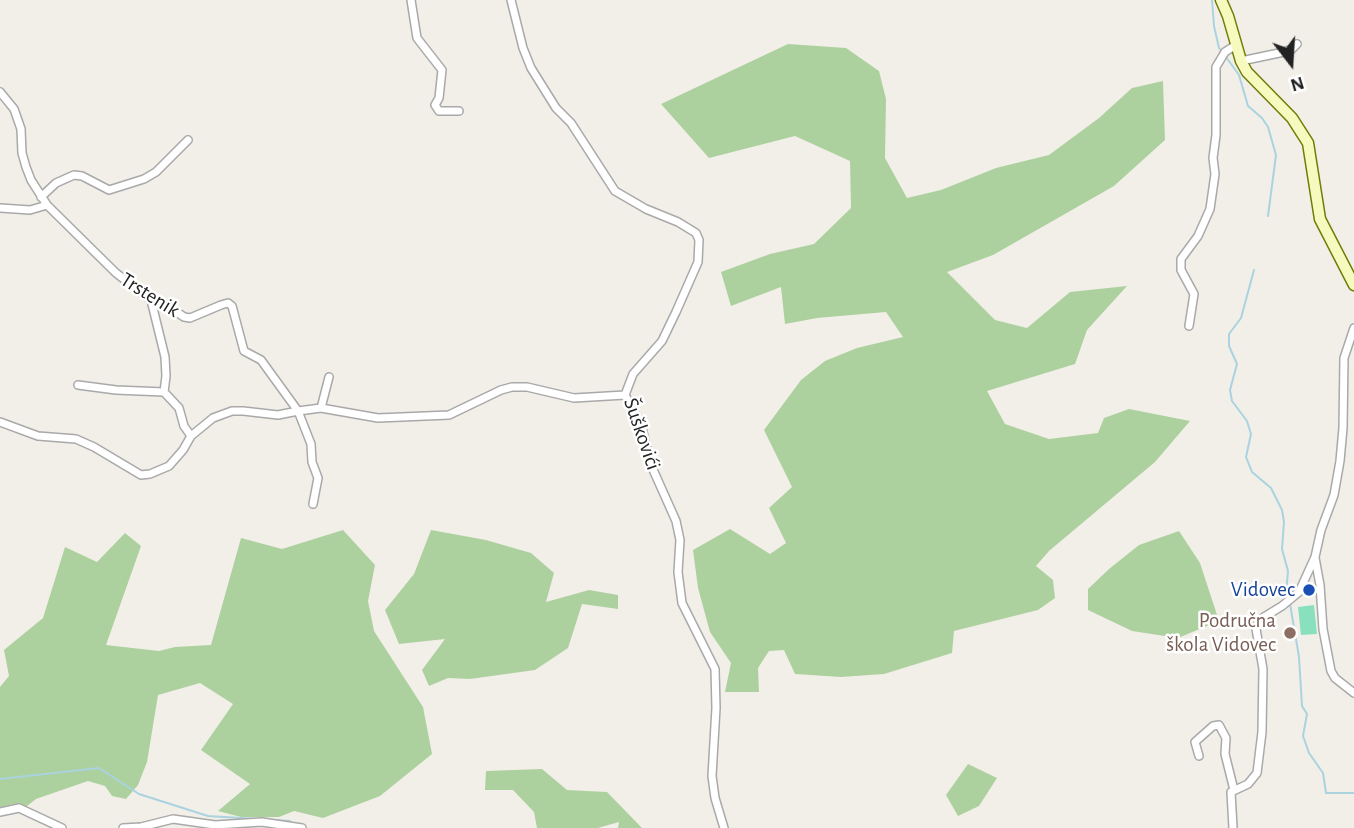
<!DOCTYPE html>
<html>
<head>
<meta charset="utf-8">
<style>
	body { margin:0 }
	#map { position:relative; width:1354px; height:828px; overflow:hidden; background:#f2efe9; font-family:"Alegreya Sans",sans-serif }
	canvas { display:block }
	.north { position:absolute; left:1256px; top:28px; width:70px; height:70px; -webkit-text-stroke:5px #fff; paint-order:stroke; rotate:163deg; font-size:19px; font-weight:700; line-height:28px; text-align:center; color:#222 }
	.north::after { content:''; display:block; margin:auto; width:24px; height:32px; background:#222; clip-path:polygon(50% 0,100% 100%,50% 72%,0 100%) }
</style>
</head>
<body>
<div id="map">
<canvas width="1354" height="828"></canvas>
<div class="north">N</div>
</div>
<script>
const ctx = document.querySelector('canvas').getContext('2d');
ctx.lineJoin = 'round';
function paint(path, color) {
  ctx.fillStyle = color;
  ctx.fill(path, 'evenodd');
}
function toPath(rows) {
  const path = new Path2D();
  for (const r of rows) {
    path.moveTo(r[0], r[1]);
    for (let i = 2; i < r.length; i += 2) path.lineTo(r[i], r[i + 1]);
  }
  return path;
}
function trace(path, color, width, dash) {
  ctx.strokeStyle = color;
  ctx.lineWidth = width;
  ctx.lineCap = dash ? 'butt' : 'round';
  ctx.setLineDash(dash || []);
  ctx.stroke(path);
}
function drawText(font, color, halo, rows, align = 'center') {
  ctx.font = font + ' "Alegreya Sans",sans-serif';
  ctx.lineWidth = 5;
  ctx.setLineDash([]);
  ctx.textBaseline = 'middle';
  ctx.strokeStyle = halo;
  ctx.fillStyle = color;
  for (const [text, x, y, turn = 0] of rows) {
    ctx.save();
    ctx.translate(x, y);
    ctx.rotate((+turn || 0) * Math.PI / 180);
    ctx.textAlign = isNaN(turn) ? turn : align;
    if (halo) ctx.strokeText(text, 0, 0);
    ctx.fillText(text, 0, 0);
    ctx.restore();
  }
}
paint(toPath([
	[788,44,846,48,879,71,886,99,885,158,907,198,941,190,996,168,1049,155,1099,118,1132,88,1163,81,1165,140,1114,186,993,255,947,272,995,320,1027,328,1070,292,1127,286,1087,330,1075,364,987,391,1005,424,1049,439,1098,433,1104,418,1129,409,1190,421,1155,462,1049,551,1036,566,1053,580,1055,598,1038,610,954,631,952,653,884,674,841,677,795,674,784,650,769,651,758,668,759,692,725,692,731,663,710,632,698,588,693,550,730,529,770,554,786,543,769,508,792,487,764,430,801,380,825,361,857,348,903,337,886,312,817,318,785,324,781,287,731,306,721,272,770,254,814,244,851,208,850,161,795,136,709,158,661,104],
	[343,530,375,565,368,601,374,631,423,707,432,754,380,796,323,818,294,811,279,817,241,817,218,811,250,784,201,750,233,704,200,683,158,695,147,762,138,785,126,799,112,796,105,786,88,781,36,799,27,806,13,804,0,808,0,687,9,676,4,650,43,618,65,547,97,562,125,533,141,546,106,645,159,651,175,647,211,645,241,538,282,549],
	[431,530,486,540,531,553,554,573,546,602,589,590,618,595,618,609,582,604,568,648,535,670,470,679,448,678,429,686,422,670,445,639,399,644,385,610,414,574],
	[1179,531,1200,563,1219,621,1178,638,1132,631,1088,610,1088,589,1109,569,1139,545],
	[968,764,997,778,979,806,958,816,946,795],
	[542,769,567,790,607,792,642,828,618,828,619,822,598,828,537,828,534,812,513,790,485,790,486,771]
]), '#add19e');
paint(toPath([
	[1314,605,1317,634,1301,635,1298,607]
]), '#88e0be');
trace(toPath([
	[1212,0,1214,26,1219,48,1223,53],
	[1226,57,1239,75,1248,106,1262,118,1268,127,1276,155,1268,216],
	[1254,270,1241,318,1229,334,1229,346,1237,364,1230,390,1232,401,1247,421,1251,434,1246,457,1252,472,1271,488,1282,510,1284,522,1282,549,1288,571,1286,594,1288,599],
	[1290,604,1299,657,1302,706,1307,714,1303,736,1309,753,1323,773,1326,793,1354,793],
	[0,779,99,768,139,794,208,816,290,821]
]), '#aad3df', 2);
const street = toPath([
	[411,0,417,38,442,70,439,98,435,105,439,111,459,111],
	[511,0,523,48,531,68,556,108,571,123,615,191,646,209,678,222,696,233,699,240,698,262,676,312,662,341,633,374,625,395,641,424,651,465,676,521,680,540,678,572,682,603,715,669,716,708,712,776,715,798,724,828],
	[1241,61,1284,52,1292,49,1297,44],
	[0,92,14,109,21,129,22,153,26,167,31,180,47,205,116,273,151,300,165,304,184,317,190,318,221,305,228,303,232,306,244,351,261,360,298,411,321,408,378,418,449,415,501,390,512,387,527,387,574,398,625,395],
	[41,197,56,183,74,175,82,176,109,190,144,179,156,172,188,140],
	[0,208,30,210,47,205],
	[151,300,165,357,166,376,164,392],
	[1189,326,1194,294,1181,270,1181,259,1198,236,1210,209,1215,174,1213,158,1216,135,1216,67,1225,52,1236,45],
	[78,385,116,390,164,392,179,408,184,426,191,436,213,418,232,411,243,411,278,415,298,411,311,444,312,462,318,478,313,504],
	[321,408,329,377],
	[0,422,38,436,76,439,94,447,141,475,150,474,169,466,183,450,191,436],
	[1315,558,1320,585,1323,629,1331,671,1335,678,1354,693],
	[1199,756,1195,742,1213,726,1219,725,1226,738,1225,754,1234,790],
	[0,812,19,808,62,828],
	[123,828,141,827,173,819,215,825,262,822,302,828],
	[1233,828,1231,792,1248,784,1257,773,1262,732,1263,669,1256,629,1258,622,1264,617,1282,606,1299,592,1315,557,1321,530,1334,495,1340,461,1343,428,1344,358,1354,328]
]);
const secondary = toPath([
	[1221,0,1228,16,1241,61,1247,72,1292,118,1308,143,1320,219,1354,285]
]);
trace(street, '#a9a9a9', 10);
trace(secondary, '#707d05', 13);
trace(street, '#fff', 7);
trace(secondary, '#f7fabf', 10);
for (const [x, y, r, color] of [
	[1309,590,7,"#1a4fb4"],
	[1290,633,7,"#8d6e63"]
]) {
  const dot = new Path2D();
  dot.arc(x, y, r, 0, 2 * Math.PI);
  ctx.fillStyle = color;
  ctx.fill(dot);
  trace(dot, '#fff', 2.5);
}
drawText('21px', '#222', '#fff', [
	["Trstenik",150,295,32],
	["Šuškovići",642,434,71]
]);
drawText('21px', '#164399', '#fff', [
	["Vidovec",1295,590]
], 'right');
drawText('21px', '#785e54', '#fff', [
	["Područna",1276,621],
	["škola Vidovec",1276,645]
], 'right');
</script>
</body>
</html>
